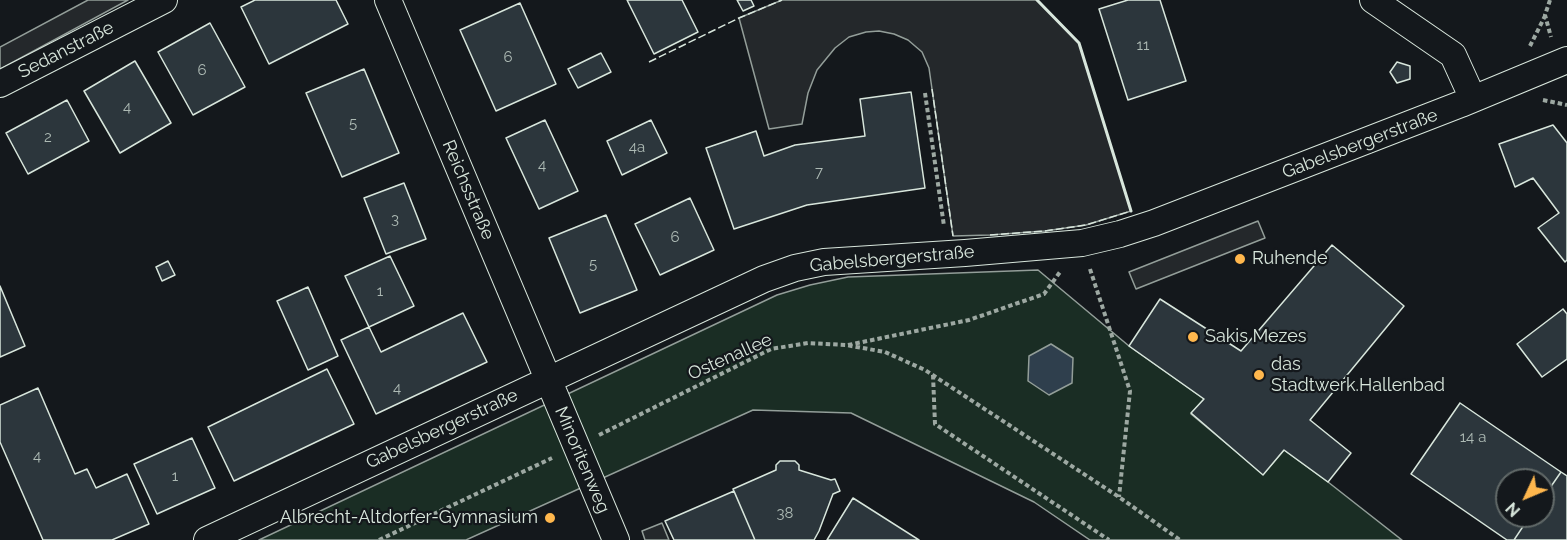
<!DOCTYPE html>
<html>
<head>
<meta charset="utf-8">
<style>
	body { margin:0 }
	#map { position:relative; width:1567px; height:540px; overflow:hidden; background:#14181c; font-family:Raleway,sans-serif }
	canvas { display:block }
	.north { position:absolute; left:1495px; top:468px; width:60px; height:60px; box-sizing:border-box; background:#14181c; border:2px solid #626a69; border-radius:50%; rotate:226deg; font-size:16px; font-weight:700; line-height:24px; text-align:center; color:#d8e6dc }
	.north::after { content:''; display:block; margin:auto; width:21px; height:27px; background:#ffb74d; clip-path:polygon(50% 0,100% 100%,50% 72%,0 100%) }
</style>
</head>
<body>
<div id="map">
<canvas width="1567" height="540"></canvas>
<div class="north">N</div>
</div>
<script>
const ctx = document.querySelector('canvas').getContext('2d');
ctx.lineJoin = 'round';
function paint(path, color) {
  ctx.fillStyle = color;
  ctx.fill(path, 'evenodd');
}
function toPath(rows) {
  const path = new Path2D();
  for (const r of rows) {
    path.moveTo(r[0], r[1]);
    for (let i = 2; i < r.length; i += 2) path.lineTo(r[i], r[i + 1]);
  }
  return path;
}
function trace(path, color, width, dash) {
  ctx.strokeStyle = color;
  ctx.lineWidth = width;
  ctx.lineCap = dash ? 'butt' : 'round';
  ctx.setLineDash(dash || []);
  ctx.stroke(path);
}
function drawText(font, color, halo, rows, align = 'center') {
  ctx.font = font + ' Raleway,sans-serif';
  ctx.lineWidth = 4.5;
  ctx.setLineDash([]);
  ctx.textBaseline = 'middle';
  ctx.strokeStyle = halo;
  ctx.fillStyle = color;
  for (const [text, x, y, turn = 0] of rows) {
    ctx.save();
    ctx.translate(x, y);
    ctx.rotate((+turn || 0) * Math.PI / 180);
    ctx.textAlign = isNaN(turn) ? turn : align;
    if (halo) ctx.strokeText(text, 0, 0);
    ctx.fillText(text, 0, 0);
    ctx.restore();
  }
}
const green = toPath([
	[1038,270,1129,346,1204,399,1191,414,1263,474,1284,450,1328,482,1402,540,1090,540,1034,502,851,413,753,410,466,540,259,540,777,295,810,285,848,277,1038,270]
]);
paint(green, '#1a2d24');
trace(green, '#939e99', 1.5);
const parking = toPath([
	[88,0,128,0,0,69,0,47,88,0],
	[782,0,1037,0,1079,43,1131,211,1086,225,1045,231,990,235,953,236,929,68,922,52,908,40,894,34,879,31,866,32,849,37,835,48,817,70,808,93,802,124,769,129,739,18,782,0],
	[1258,221,1265,238,1136,289,1129,272,1258,221],
	[662,523,669,540,645,540,642,531,662,523]
]);
paint(parking, '#24282b');
trace(parking, '#939e99', 1.5);
const water = toPath([
	[1051,344,1073,358,1072,383,1049,395,1028,381,1029,356,1051,344]
]);
paint(water, '#2f3f4d');
trace(water, '#939e99', 1.5);
const building = toPath([
	[255,0,336,0,348,24,269,64,241,7,255,0],
	[627,0,682,0,698,32,654,54,627,0],
	[737,0,751,0,754,6,743,11,737,0],
	[1128,0,1160,0,1186,81,1128,100,1099,9,1128,0],
	[520,3,556,84,496,111,460,30,520,3],
	[210,23,245,87,193,115,158,52,210,23],
	[601,53,611,72,578,88,568,69,601,53],
	[135,61,171,123,120,153,84,91,135,61],
	[1397,62,1410,66,1410,79,1397,83,1390,72,1397,62],
	[364,69,399,153,342,177,306,93,364,69],
	[911,92,925,188,807,205,734,229,706,148,756,131,764,156,795,145,865,136,860,99,911,92],
	[67,100,89,141,28,174,6,133,67,100],
	[545,120,578,191,539,209,506,138,545,120],
	[651,120,667,153,622,175,607,141,651,120],
	[1553,125,1567,143,1567,260,1565,262,1538,228,1559,213,1533,178,1515,187,1499,144,1553,125],
	[404,183,426,239,386,254,364,198,404,183],
	[690,198,714,250,660,275,635,224,690,198],
	[606,215,637,290,580,313,549,238,606,215],
	[1332,245,1404,306,1310,420,1351,453,1328,482,1284,450,1263,475,1191,413,1204,399,1129,346,1160,299,1241,351,1332,245],
	[390,256,414,306,369,327,345,276,390,256],
	[168,261,175,275,162,281,156,267,168,261],
	[0,286,25,346,0,357,0,286],
	[308,287,338,356,308,370,277,301,308,287],
	[1563,309,1567,314,1567,359,1542,377,1517,344,1563,309],
	[463,313,487,362,376,414,341,340,369,327,381,352,463,313],
	[327,369,354,424,234,481,208,427,327,369],
	[38,388,75,474,87,469,96,488,127,474,149,524,112,540,43,540,0,442,0,405,38,388],
	[1460,403,1561,472,1543,498,1543,480,1507,480,1507,516,1530,516,1514,540,1507,540,1411,474,1460,403],
	[192,438,215,488,157,514,134,464,192,438],
	[780,461,795,461,799,465,799,470,831,480,835,479,840,491,833,494,819,531,814,540,755,540,733,489,776,470,776,465,780,461],
	[1561,472,1567,476,1567,540,1514,540,1530,516,1543,516,1543,498,1561,472],
	[734,491,755,540,674,540,665,521,734,491],
	[853,498,919,540,827,540,853,498]
]);
paint(building, '#2c363c');
trace(building, '#d8e6dc', 1.5);
const street = toPath([
	[388,0,616,540],
	[1373,0,1453,55,1473,99],
	[0,84,164,0],
	[207,540,764,279,795,268,824,262,965,253,1082,243,1120,234,1154,223,1461,104,1567,60]
]);
trace(street, '#d8e6dc', 28);
trace(toPath([
	[1550,0,1545,15,1551,37],
	[1530,46,1545,16],
	[925,93,944,226],
	[1543,100,1567,105],
	[1090,269,1130,391,1119,497],
	[848,345,969,320,1044,294,1060,272],
	[933,375,935,424,1109,540],
	[599,435,771,349,808,343,846,345,885,352,925,370,1119,497,1180,540],
	[379,540,552,458]
]), '#9da8a2', 4, [4.5, 3]);
trace(street, '#14181c', 26);
trace(toPath([
	[649,62,739,18,782,0],
	[932,89,953,236],
	[990,235,1045,231,1086,225,1131,211]
]), '#d8e6dc', 1.5, [8, 3]);
trace(toPath([
	[1037,0,1079,43,1131,211]
]), '#d8e6dc', 3);
for (const [x, y, r, color] of [
	[1240,259,6,"#ffb74d"],
	[1193,337,6,"#ffb74d"],
	[1259,375,6,"#ffb74d"],
	[550,518,6,"#ffb74d"]
]) {
  const dot = new Path2D();
  dot.arc(x, y, r, 0, 2 * Math.PI);
  ctx.fillStyle = color;
  ctx.fill(dot);
  trace(dot, '#14181c', 2);
}
drawText('15px', '#adbab4', null, [
	["11",1143,45],
	["6",508,57],
	["6",202,70],
	["4",127,107],
	["5",353,123],
	["2",48,137],
	["4a",637,147],
	["4",542,165],
	["7",819,172],
	["3",395,219],
	["6",675,237],
	["5",593,264],
	["1",380,291],
	["4",397,388],
	["14 a",1473,437],
	["4",37,456],
	["1",175,476],
	["38",785,513]
]);
drawText('18px', '#d8e6dc', '#14181c', [
	["Sedanstraße",66,50,-27],
	["Gabelsbergerstraße",1360,144,-21],
	["Reichsstraße",468,190,67],
	["Gabelsbergerstraße",892,259,-5],
	["Ostenallee",730,357,-24],
	["Gabelsbergerstraße",442,429,-25],
	["Minoritenweg",582,460,67]
]);
drawText('18px', '#d8e6dc', '#14181c', [
	["Ruhende",1252,259],
	["Sakis Mezes",1205,337],
	["das",1271,365],
	["Stadtwerk.Hallenbad",1271,386],
	["Albrecht-Altdorfer-Gymnasium",538,518,"right"]
], 'left');
</script>
</body>
</html>
